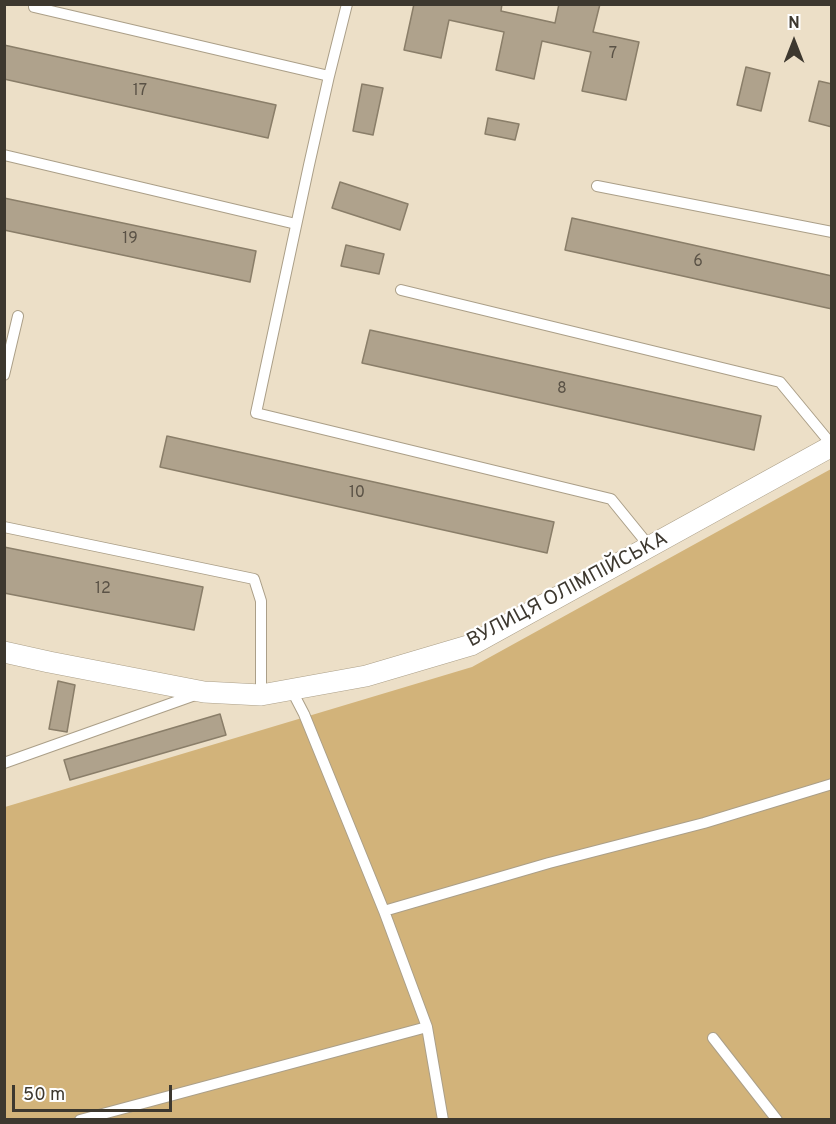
<!DOCTYPE html>
<html>
<head>
<meta charset="utf-8">
<style>
	body { margin:0 }
	#map { position:relative; width:836px; height:1124px; overflow:hidden; background:#ecdfc7; font-family:Overpass,sans-serif }
	canvas { display:block }
	.frame { position:absolute; inset:0; border:6px solid #3d382f; pointer-events:none }
	.north { position:absolute; left:764px; top:12px; width:60px; height:60px; -webkit-text-stroke:4px #fff; paint-order:stroke; rotate:0deg; font-size:16px; font-weight:700; line-height:24px; text-align:center; color:#3d382f }
	.north::after { content:''; display:block; margin:auto; width:21px; height:27px; background:#3d382f; clip-path:polygon(50% 0,100% 100%,50% 72%,0 100%) }
	.scale { position:absolute; left:12px; top:1085px; width:160px; height:27px; box-sizing:border-box; border:3px solid #3d382f; border-top:0; padding-left:8px; font-size:18px; line-height:21px; white-space:nowrap; color:#3d382f; -webkit-text-stroke:4px #fff; paint-order:stroke }
</style>
</head>
<body>
<div id="map">
<canvas width="836" height="1124"></canvas>
<div class="frame"></div>
<div class="north">N</div>
<div class="scale">50 m</div>
</div>
<script>
const ctx = document.querySelector('canvas').getContext('2d');
ctx.lineJoin = 'round';
function paint(path, color) {
  ctx.fillStyle = color;
  ctx.fill(path, 'evenodd');
}
function toPath(rows) {
  const path = new Path2D();
  for (const r of rows) {
    path.moveTo(r[0], r[1]);
    for (let i = 2; i < r.length; i += 2) path.lineTo(r[i], r[i + 1]);
  }
  return path;
}
function trace(path, color, width, dash) {
  ctx.strokeStyle = color;
  ctx.lineWidth = width;
  ctx.lineCap = dash ? 'butt' : 'round';
  ctx.setLineDash(dash || []);
  ctx.stroke(path);
}
function drawText(font, color, halo, rows, align = 'center') {
  ctx.font = font + ' Overpass,sans-serif';
  ctx.lineWidth = 4.5;
  ctx.setLineDash([]);
  ctx.textBaseline = 'middle';
  ctx.strokeStyle = halo;
  ctx.fillStyle = color;
  for (const [text, x, y, turn = 0] of rows) {
    ctx.save();
    ctx.translate(x, y);
    ctx.rotate((+turn || 0) * Math.PI / 180);
    ctx.textAlign = isNaN(turn) ? turn : align;
    if (halo) ctx.strokeText(text, 0, 0);
    ctx.fillText(text, 0, 0);
    ctx.restore();
  }
}
paint(toPath([
	[831,469,831,1119,5,1120,5,807,472,667]
]), '#d2b37a');
const building = toPath([
	[414,4,502,4,501,11,555,23,559,4,600,4,593,32,639,42,626,100,582,91,591,52,542,41,534,79,496,70,504,32,449,20,441,58,404,50,414,4],
	[4,45,276,105,268,138,4,79,4,45],
	[746,67,770,73,761,111,737,105,746,67],
	[819,81,832,84,832,127,809,121,819,81],
	[362,84,383,88,373,135,353,131,362,84],
	[488,118,519,124,515,140,485,134,488,118],
	[340,182,408,204,400,230,332,208,340,182],
	[4,198,256,251,250,282,4,230,4,198],
	[572,218,832,276,832,309,565,250,572,218],
	[346,245,384,254,379,274,341,266,346,245],
	[370,330,761,416,754,450,362,363,370,330],
	[167,436,554,522,547,553,160,467,167,436],
	[4,547,203,587,194,630,4,593,4,547],
	[58,681,75,685,67,732,49,729,58,681],
	[220,714,226,735,70,780,64,760,220,714]
]);
paint(building, '#afa28c');
trace(building, '#8a7e69', 1.5);
const lane = toPath([
	[347,4,329,76,309,165,256,413,611,499,650,547],
	[34,7,329,76],
	[4,155,296,224],
	[597,186,832,232],
	[401,290,780,382,832,445],
	[4,375,18,316],
	[4,527,254,579,261,601,261,695],
	[4,763,195,695],
	[384,911,549,863,704,823,832,784],
	[427,1027,443,1120],
	[713,1038,777,1120],
	[80,1120,427,1027,384,911,304,714,291,689]
]);
const street = toPath([
	[4,652,49,662,204,692,261,695,366,676,471,645,832,446]
]);
trace(lane, '#ab9f88', 12);
trace(street, '#ab9f88', 22);
trace(lane, '#fff', 10);
trace(street, '#fff', 21);
drawText('16px', '#5a5246', null, [
	["7",613,55],
	["17",140,92],
	["19",130,240],
	["6",698,263],
	["8",562,390],
	["10",357,494],
	["12",103,590]
]);
drawText('20px', '#3d382f', '#fff', [
	["ВУЛИЦЯ ОЛІМПІЙСЬКА",568,591,-28]
]);
</script>
</body>
</html>
